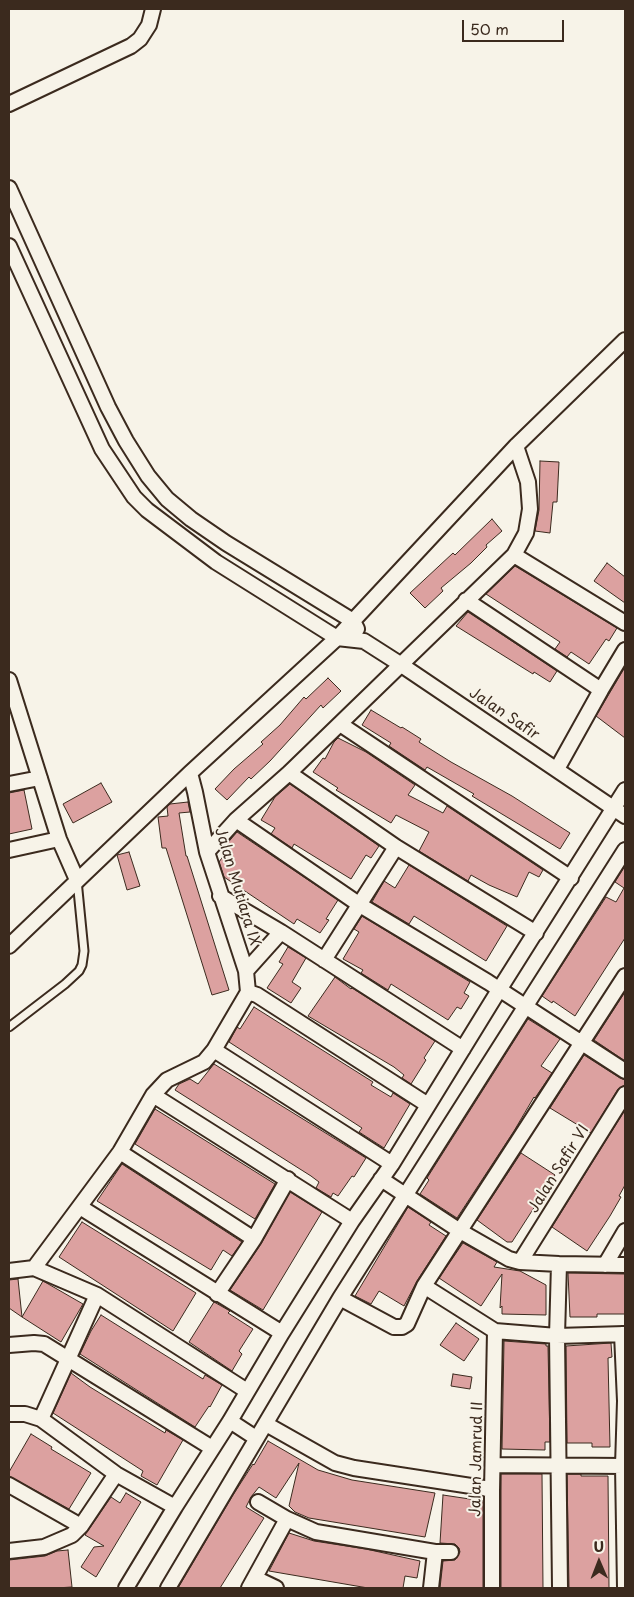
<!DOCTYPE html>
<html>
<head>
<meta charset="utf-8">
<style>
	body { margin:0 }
	#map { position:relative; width:634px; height:1597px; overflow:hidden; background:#f7f3e8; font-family:"Playpen Sans",sans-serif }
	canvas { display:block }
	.frame { position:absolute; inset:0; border:10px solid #3b2a1e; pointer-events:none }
	.north { position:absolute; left:574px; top:1537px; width:50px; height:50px; -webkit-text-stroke:4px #f7f3e8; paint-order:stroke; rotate:359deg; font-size:14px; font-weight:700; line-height:20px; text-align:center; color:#3b2a1e }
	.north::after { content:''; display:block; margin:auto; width:18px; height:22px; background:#3b2a1e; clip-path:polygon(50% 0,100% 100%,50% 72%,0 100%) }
	.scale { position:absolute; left:462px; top:20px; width:102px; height:22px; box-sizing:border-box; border:2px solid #3b2a1e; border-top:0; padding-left:6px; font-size:15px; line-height:18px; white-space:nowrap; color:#3b2a1e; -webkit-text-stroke:4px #f7f3e8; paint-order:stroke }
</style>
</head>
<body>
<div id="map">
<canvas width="634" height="1597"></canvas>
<div class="frame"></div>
<div class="north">U</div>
<div class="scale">50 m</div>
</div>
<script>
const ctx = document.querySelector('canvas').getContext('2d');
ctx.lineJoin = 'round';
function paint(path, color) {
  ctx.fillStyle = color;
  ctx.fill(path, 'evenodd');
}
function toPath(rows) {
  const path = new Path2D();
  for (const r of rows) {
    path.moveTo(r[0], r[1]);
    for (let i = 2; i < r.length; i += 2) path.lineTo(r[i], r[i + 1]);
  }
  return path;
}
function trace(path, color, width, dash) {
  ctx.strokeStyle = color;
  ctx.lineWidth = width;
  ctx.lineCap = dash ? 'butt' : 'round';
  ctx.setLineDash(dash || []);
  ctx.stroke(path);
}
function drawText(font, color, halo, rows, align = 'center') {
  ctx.font = font + ' "Playpen Sans",sans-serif';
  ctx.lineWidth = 4;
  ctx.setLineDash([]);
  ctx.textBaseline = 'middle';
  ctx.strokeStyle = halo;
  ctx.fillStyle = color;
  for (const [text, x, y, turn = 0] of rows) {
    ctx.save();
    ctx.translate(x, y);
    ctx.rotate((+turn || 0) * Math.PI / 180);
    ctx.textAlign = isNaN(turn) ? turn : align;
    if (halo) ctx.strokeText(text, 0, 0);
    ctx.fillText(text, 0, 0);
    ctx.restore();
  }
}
const building = toPath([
	[540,461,559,462,557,502,553,502,550,533,535,531,539,510,540,461],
	[492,519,502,531,486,545,487,547,471,563,441,588,443,591,425,608,410,593,453,553,455,555,492,519],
	[607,563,625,577,625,603,594,581,607,563],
	[515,566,617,628,609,641,606,639,589,664,571,652,567,657,555,649,560,642,486,594,515,566],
	[468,612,557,671,550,682,534,672,533,674,456,626,468,612],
	[625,667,625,738,596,716,625,667],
	[328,678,341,691,323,708,321,705,270,761,251,779,249,777,227,800,215,789,234,769,263,744,261,742,280,725,304,697,306,699,328,678],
	[371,710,401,728,402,727,421,739,419,742,451,762,512,796,570,833,560,849,472,796,474,794,427,767,425,770,389,746,391,743,362,725,371,710],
	[338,738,366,752,415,785,408,795,443,813,447,806,543,870,539,877,529,872,517,897,489,885,471,875,468,881,419,851,429,832,396,815,391,823,336,790,338,788,313,772,323,758,325,759,334,742,338,738],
	[101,783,112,802,73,823,63,804,101,783],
	[290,784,379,846,371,858,366,855,351,879,294,844,292,848,271,834,275,828,261,820,275,797,290,784],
	[24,790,32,829,9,834,9,793,24,790],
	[188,802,190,812,179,813,186,856,187,856,229,990,212,995,166,848,162,848,158,817,168,816,167,807,170,804,188,802],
	[237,832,338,900,326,919,329,920,320,933,297,919,294,924,224,877,219,862,229,848,225,846,237,832],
	[129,852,140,886,127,890,117,855,129,852],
	[409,865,507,926,486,961,414,916,409,924,372,902,384,881,395,888,409,865],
	[625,866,625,938,575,1016,553,1001,552,1003,542,996,606,897,616,902,624,888,615,882,625,866],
	[362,916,470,982,464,993,469,996,461,1009,457,1007,448,1020,391,984,388,990,361,973,363,970,343,959,359,932,354,929,362,916],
	[288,947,306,958,292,982,301,988,291,1003,267,988,283,964,279,962,288,947],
	[335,977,351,989,352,988,435,1041,424,1058,426,1060,411,1084,402,1078,404,1075,394,1067,308,1016,335,977],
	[625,992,625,1061,594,1040,625,992],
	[254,1007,373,1082,371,1085,391,1097,393,1093,410,1104,384,1148,359,1132,362,1128,229,1042,237,1027,240,1029,254,1007],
	[528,1019,560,1039,541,1066,552,1073,535,1098,534,1097,514,1131,457,1218,420,1194,429,1180,427,1178,528,1019],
	[584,1055,620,1078,625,1080,625,1085,618,1089,591,1133,550,1108,584,1055],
	[214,1064,366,1158,354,1177,352,1176,338,1196,333,1193,331,1197,316,1188,319,1182,311,1176,175,1090,179,1084,190,1079,198,1084,214,1064],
	[155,1109,275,1184,255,1219,135,1144,155,1109],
	[625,1110,625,1185,619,1196,621,1197,610,1216,587,1251,552,1227,625,1110],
	[521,1153,555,1175,512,1242,507,1242,477,1220,521,1153],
	[122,1164,242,1242,232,1256,223,1250,211,1270,97,1201,122,1164],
	[290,1192,322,1212,263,1310,230,1290,261,1244,290,1192],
	[408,1207,431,1222,429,1225,446,1236,417,1281,404,1306,379,1291,371,1304,355,1296,408,1207],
	[82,1222,196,1293,173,1331,59,1257,82,1222],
	[463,1243,497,1262,494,1267,520,1271,546,1285,546,1315,502,1314,502,1306,500,1308,502,1274,481,1306,439,1278,463,1243],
	[568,1273,625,1274,625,1314,597,1314,597,1317,570,1317,568,1273],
	[18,1279,22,1317,9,1308,9,1280,18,1279],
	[43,1281,83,1304,61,1342,22,1317,43,1281],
	[214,1302,230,1311,228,1313,253,1329,239,1351,242,1354,232,1371,189,1342,214,1302],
	[101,1315,203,1379,205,1375,222,1385,210,1407,209,1406,195,1427,80,1354,91,1331,101,1315],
	[456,1323,479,1339,464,1361,440,1345,456,1323],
	[504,1341,546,1344,546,1346,548,1346,550,1442,545,1442,545,1450,502,1449,504,1341],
	[611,1343,612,1357,608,1358,610,1447,592,1447,592,1443,567,1443,566,1346,611,1343],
	[71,1373,90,1387,165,1433,166,1430,183,1440,157,1485,141,1476,143,1471,53,1413,71,1373],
	[453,1374,472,1377,470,1389,451,1386,453,1374],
	[31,1434,52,1447,51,1449,91,1473,69,1509,9,1476,9,1472,31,1434],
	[268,1441,318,1470,352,1480,435,1493,425,1537,309,1518,295,1512,289,1506,299,1463,276,1498,259,1487,251,1497,246,1507,264,1518,220,1588,178,1588,233,1495,253,1464,254,1465,268,1441],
	[501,1474,542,1474,543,1588,501,1588,501,1474],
	[567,1474,581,1474,581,1476,608,1476,609,1588,569,1588,567,1474],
	[126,1493,141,1502,96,1577,81,1567,94,1547,104,1546,85,1535,111,1497,120,1503,126,1493],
	[443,1495,483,1501,483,1588,440,1588,443,1561,455,1560,460,1552,459,1548,455,1544,440,1543,443,1495],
	[289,1533,314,1541,366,1549,420,1561,417,1578,405,1576,403,1588,368,1588,269,1571,289,1533],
	[68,1550,72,1587,56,1588,9,1588,9,1560,45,1556,57,1551,68,1550]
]);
paint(building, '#dca1a0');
trace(building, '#3b2a1e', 1);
const service = toPath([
	[9,1027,65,984,79,971,82,965,84,951,77,880]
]);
const minor = toPath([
	[9,104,131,46,140,39,149,25,153,9],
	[9,188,108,407,126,441,148,476,167,499,191,519,226,543,353,621,357,629],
	[9,246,102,449,134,497,147,510,216,562,337,638,364,641,400,664,625,816],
	[514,555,625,623],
	[466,600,601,690],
	[9,680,59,839,77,880],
	[340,724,571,878],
	[557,769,601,690,625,650],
	[190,773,195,792,207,852,246,971,248,992],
	[289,773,396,847,536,933],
	[9,784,40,778],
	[236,820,360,905,488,982,625,1071],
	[9,850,59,839],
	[207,852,236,820,289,773,514,555,526,533,530,509,528,482,516,446],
	[220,896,281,932,463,1049],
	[9,946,190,773,337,638,516,446,625,340],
	[324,960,396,847],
	[246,971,281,932],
	[248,992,257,995,428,1105],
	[214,1050,392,1164],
	[153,1095,352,1221],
	[120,1152,254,1239],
	[381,1179,460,1231,509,1259,520,1262,559,1264,625,1265],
	[80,1207,282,1333],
	[520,1262,625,1094],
	[559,1264,557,1336,560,1588],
	[605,1265,625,1231],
	[34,1268,97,1295,247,1391],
	[9,1271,34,1268,120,1152,153,1095,167,1080,204,1062,214,1050,248,992],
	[424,1286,495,1331,557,1336,625,1334],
	[217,1294,254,1239,288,1179],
	[340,1298,394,1327,402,1327,407,1324,424,1286,625,976],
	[622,1334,625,1401,623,1466,625,1588],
	[9,1345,34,1343,44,1344,212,1448],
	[9,1414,25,1414,41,1419,116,1474,175,1507],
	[41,1419,97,1295],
	[230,1421,256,1438],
	[266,1424,335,1463,354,1468,484,1488,492,1491],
	[493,1465,625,1466],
	[9,1485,81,1526],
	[258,1502,287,1519,316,1532,435,1552,451,1552],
	[9,1551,44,1547,72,1535,81,1526,116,1474],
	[255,1578,276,1588],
	[126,1588,175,1507,230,1421,282,1333,352,1221,392,1164,499,990,625,790],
	[168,1588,340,1298,625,850],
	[249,1588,287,1519],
	[431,1588,435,1552],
	[492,1588,492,1491,495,1331]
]);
trace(service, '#3b2a1e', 11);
trace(minor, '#3b2a1e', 18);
trace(service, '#f7f3e8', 7);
trace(minor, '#f7f3e8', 14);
drawText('15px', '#3b2a1e', '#f7f3e8', [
	["Jalan Safir",504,714,34],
	["Jalan Mutiara IX",237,887,73],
	["Jalan Safir VI",559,1169,-58],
	["Jalan Jamrud II",477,1459,-89]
]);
</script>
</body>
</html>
